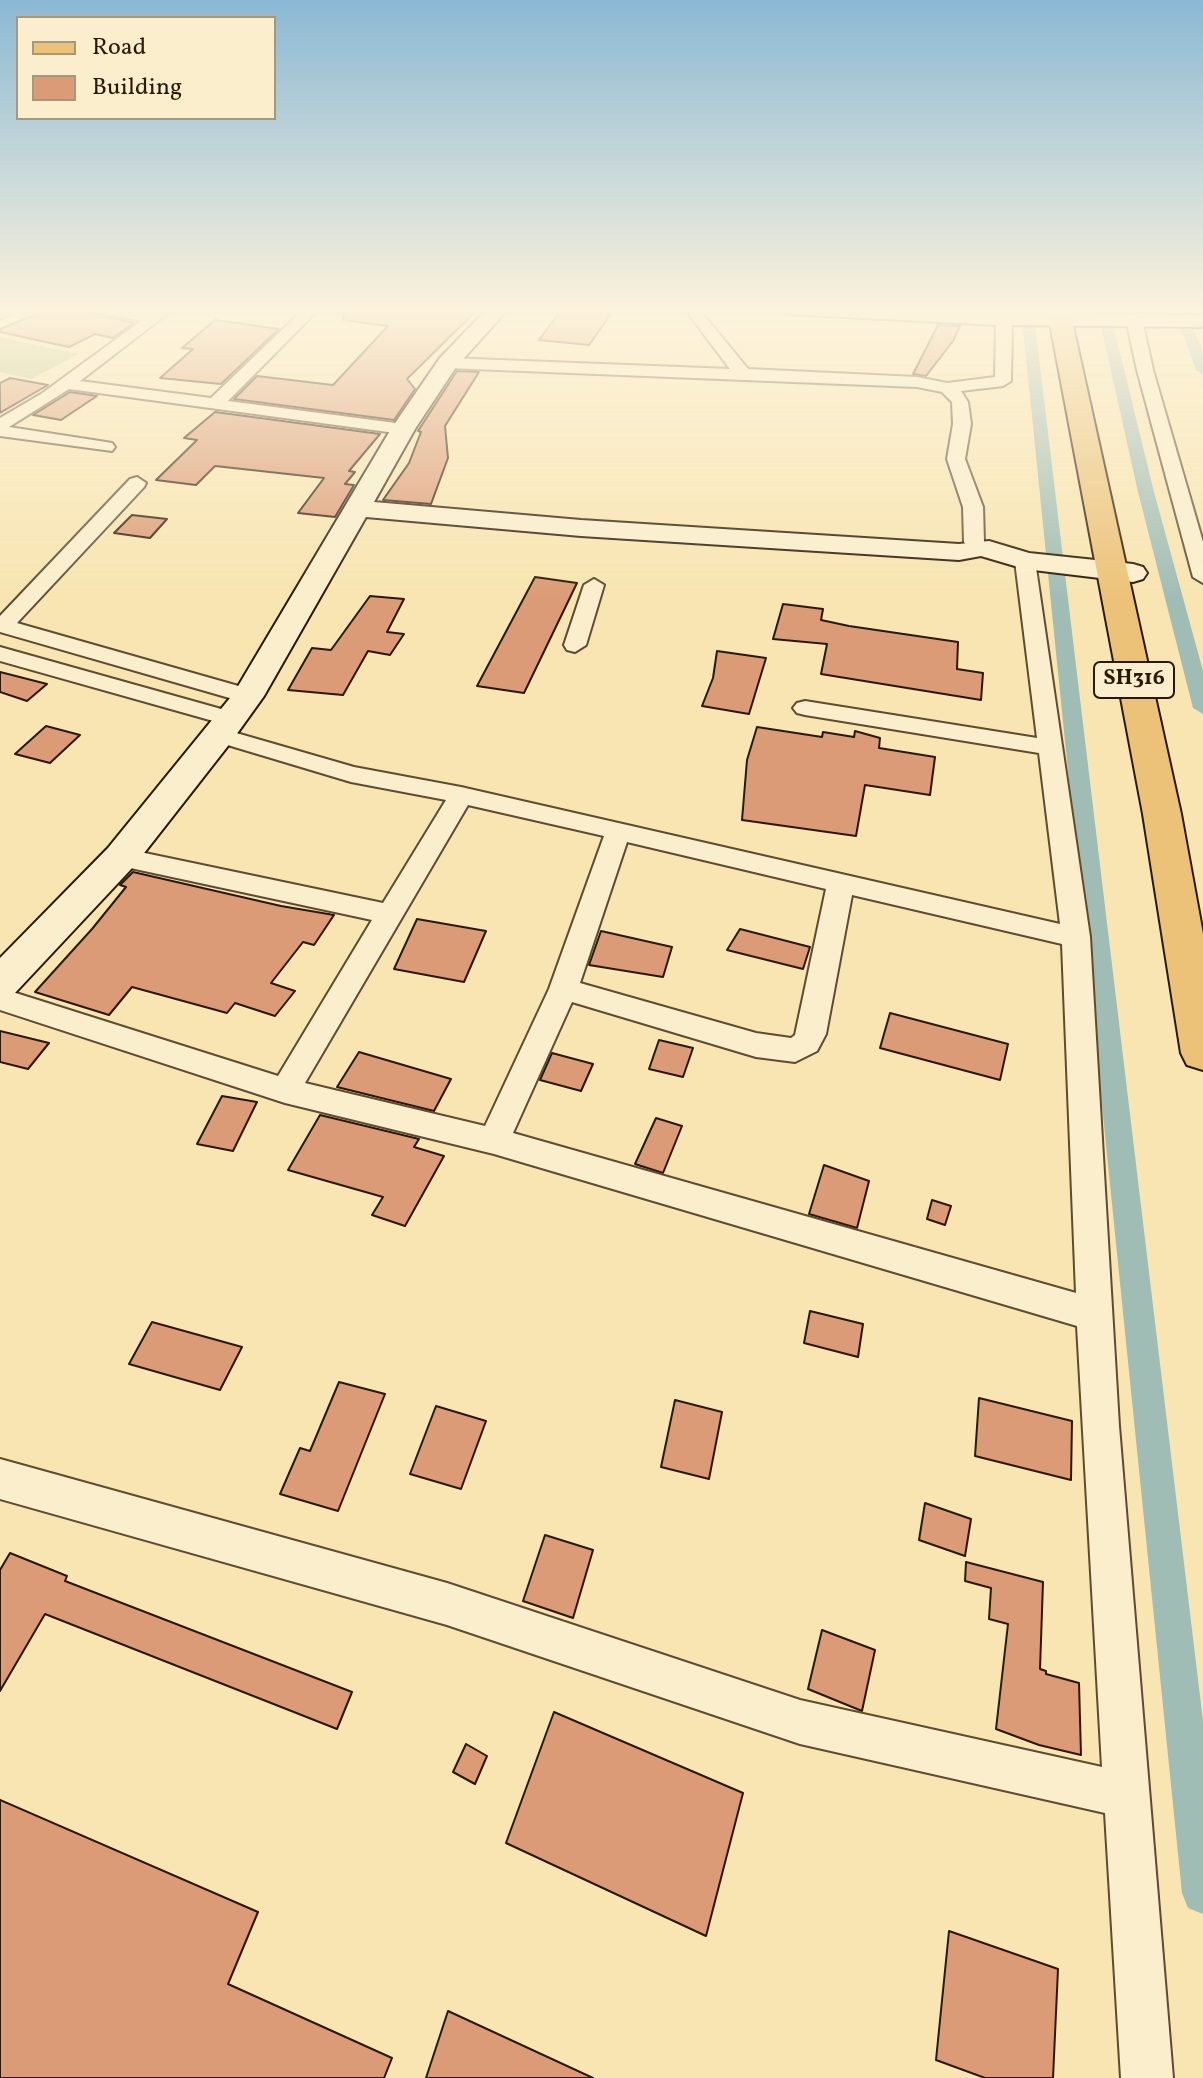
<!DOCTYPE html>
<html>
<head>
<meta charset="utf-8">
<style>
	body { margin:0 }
	#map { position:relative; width:1203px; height:2078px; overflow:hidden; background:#f8e5b1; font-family:Vollkorn,serif }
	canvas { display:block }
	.legend { position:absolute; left:16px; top:16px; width:260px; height:104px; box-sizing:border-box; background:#faeecc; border:2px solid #a7987d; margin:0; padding:10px 14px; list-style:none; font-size:24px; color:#2a1806 }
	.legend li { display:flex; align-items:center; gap:16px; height:40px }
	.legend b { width:40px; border:2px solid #a7987d }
</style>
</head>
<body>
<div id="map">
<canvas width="1203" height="2078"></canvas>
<ul class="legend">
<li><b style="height:10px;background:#ecc278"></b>Road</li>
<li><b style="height:22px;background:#db9b76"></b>Building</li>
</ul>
</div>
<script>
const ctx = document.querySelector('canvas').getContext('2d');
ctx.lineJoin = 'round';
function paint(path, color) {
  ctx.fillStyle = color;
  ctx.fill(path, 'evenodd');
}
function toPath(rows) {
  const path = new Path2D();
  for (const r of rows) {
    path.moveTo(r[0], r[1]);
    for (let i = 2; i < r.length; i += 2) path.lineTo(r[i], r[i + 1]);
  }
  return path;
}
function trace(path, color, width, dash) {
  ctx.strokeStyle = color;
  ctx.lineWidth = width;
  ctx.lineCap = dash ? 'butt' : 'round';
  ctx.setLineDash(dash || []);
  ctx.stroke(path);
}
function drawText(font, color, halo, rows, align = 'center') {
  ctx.font = font + ' Vollkorn,serif';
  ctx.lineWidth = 8;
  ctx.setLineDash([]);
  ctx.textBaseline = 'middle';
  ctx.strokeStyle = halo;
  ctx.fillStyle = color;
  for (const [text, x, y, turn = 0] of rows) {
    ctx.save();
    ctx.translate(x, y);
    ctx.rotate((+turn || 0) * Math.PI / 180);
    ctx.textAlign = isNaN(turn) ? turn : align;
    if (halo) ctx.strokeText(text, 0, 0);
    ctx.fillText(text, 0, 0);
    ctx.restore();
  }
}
paint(toPath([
	[0,337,79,354,31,379,0,372]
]), '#bdc58c');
paint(toPath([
	[1021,308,1033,308,1203,1721,1203,1914,1188,1908,1182,1893,1021,308],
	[1097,308,1109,308,1154,492,1203,671,1203,714,1193,708,1138,492,1097,308],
	[1173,308,1185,308,1203,352,1203,374,1196,370,1173,308]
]), '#a0bdb5');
const building = toPath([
	[52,308,85,308,94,314,134,323,113,338,95,334,69,347,0,332,0,329,52,308],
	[344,308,479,308,407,379,415,389,394,420,234,399,257,376,333,385,388,326,343,320,344,308],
	[562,309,611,314,589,345,539,340,562,309],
	[215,320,279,329,221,384,160,378,193,349,182,348,215,320],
	[938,325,960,326,953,341,926,376,913,374,938,325],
	[457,371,479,372,445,426,448,458,431,504,383,500,409,463,421,432,418,431,457,371],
	[10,378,48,385,0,413,0,383,10,378],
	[70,392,97,396,61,420,33,415,70,392],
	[215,412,380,434,349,471,355,472,345,484,354,485,335,517,298,513,324,478,215,466,196,485,156,480,197,440,184,438,215,412],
	[132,515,167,519,150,538,114,533,132,515],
	[535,577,577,583,524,693,477,686,535,577],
	[370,596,404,599,387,632,404,634,390,655,368,651,343,695,288,690,312,648,331,650,370,596],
	[783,604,823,609,821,620,849,626,958,642,957,669,983,673,981,700,821,674,827,644,773,639,783,604],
	[717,651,766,658,749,714,702,706,713,678,717,651],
	[0,672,47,684,27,701,0,692,0,672],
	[46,726,80,735,50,763,15,754,46,726],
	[757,727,822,737,823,732,854,737,855,731,880,738,879,748,935,757,930,795,865,785,856,836,742,820,747,760,757,727],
	[133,872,281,906,334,915,314,945,303,942,271,983,295,991,275,1016,235,1003,227,1013,132,987,109,1015,35,992,92,929,126,887,120,885,133,872],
	[417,919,486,931,464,982,394,969,417,919],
	[740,929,810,947,803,969,727,950,740,929],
	[601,931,672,947,663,977,589,965,601,931],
	[890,1013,1008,1044,1000,1080,880,1048,890,1013],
	[0,1031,49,1043,28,1069,0,1062,0,1031],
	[659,1040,693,1048,683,1077,649,1069,659,1040],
	[359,1052,451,1079,434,1111,337,1087,359,1052],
	[552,1053,593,1064,581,1091,540,1080,552,1053],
	[222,1096,257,1102,233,1151,197,1144,222,1096],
	[320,1115,419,1139,414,1147,444,1156,405,1226,372,1215,383,1197,288,1170,320,1115],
	[656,1118,682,1126,663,1173,635,1164,656,1118],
	[824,1165,869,1181,857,1228,809,1214,824,1165],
	[932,1200,951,1206,945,1225,927,1219,932,1200],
	[810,1311,863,1324,858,1357,804,1343,810,1311],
	[152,1322,242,1347,220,1390,129,1364,152,1322],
	[339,1382,385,1394,338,1511,280,1494,300,1448,310,1451,339,1382],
	[979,1398,1072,1421,1071,1480,975,1456,979,1398],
	[675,1400,722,1412,709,1479,661,1467,675,1400],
	[436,1406,486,1421,461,1489,410,1474,436,1406],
	[925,1503,971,1519,965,1556,919,1540,925,1503],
	[545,1535,593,1550,573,1618,523,1601,545,1535],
	[10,1553,67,1576,65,1581,352,1692,337,1729,45,1614,0,1691,0,1570,10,1553],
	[966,1562,1043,1582,1040,1669,1046,1671,1046,1674,1079,1683,1081,1755,1039,1745,996,1729,1008,1624,989,1619,991,1588,965,1581,966,1562],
	[822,1630,875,1650,862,1711,808,1689,822,1630],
	[554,1712,743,1793,706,1936,506,1843,554,1712],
	[466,1744,487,1756,475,1784,453,1772,466,1744],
	[0,1800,258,1912,228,1984,392,2058,384,2078,0,2078,0,1800],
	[949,1931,1058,1969,1053,2078,985,2078,936,2060,949,1931],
	[448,2011,593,2078,426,2078,448,2011]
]);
paint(building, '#db9b76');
trace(building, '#2a1806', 2);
const street = toPath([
	[0,308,19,308,0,319,0,308],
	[93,308,120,308,151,314,159,308,175,308,80,381,211,398,305,308,320,308,228,401,403,424,412,429,403,434,69,389,9,427,106,442,112,443,115,447,112,451,0,436,0,418,41,394,141,321,95,311,93,308],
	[684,308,698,308,748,369,917,377,947,383,995,377,996,318,994,308,1008,308,1012,318,1011,381,1003,386,961,391,968,402,971,424,965,459,983,507,984,542,996,545,999,549,996,553,971,552,964,542,963,507,947,459,953,424,952,402,942,392,917,387,448,368,440,363,448,358,730,369,684,308],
	[1134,314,1142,319,1153,370,1203,542,1203,583,1193,577,1137,370,1126,319,1134,314],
	[137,477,146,483,144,487,17,623,256,691,259,696,256,701,240,701,0,632,0,616,130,479,137,477],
	[1025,555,1035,561,1090,937,1119,1426,1173,2078,1121,2078,1105,1813,800,1744,447,1625,0,1499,0,1459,447,1583,800,1700,1102,1767,1077,1326,494,1154,285,1103,0,1010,0,988,278,1076,372,920,121,866,112,863,108,857,112,851,121,848,383,903,446,800,351,782,211,740,207,735,211,730,219,728,354,767,461,787,1060,924,1039,753,805,715,797,713,793,708,797,703,805,701,1037,738,1015,561,1025,555],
	[468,805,604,836,549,989,485,1126,305,1083,468,805],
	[627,842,826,889,795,1035,791,1038,756,1033,580,983,627,842],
	[852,895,1062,944,1076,1293,513,1133,572,1002,756,1057,795,1062,817,1051,826,1034,852,895],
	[594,579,604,585,586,645,575,652,567,650,564,645,584,585,594,579],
	[0,647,239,714,243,719,239,724,231,726,0,661,0,647]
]);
const secondary = toPath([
	[488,308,509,308,456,367,415,429,374,502,581,520,959,544,989,541,1029,553,1133,564,1143,567,1147,573,1143,579,1133,582,1025,569,981,556,959,560,581,536,366,517,264,696,231,742,134,866,14,994,0,998,0,958,108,848,234,693,391,429,440,358,488,308],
	[777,308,1203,315,1203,327,996,325,787,314,777,308]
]);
const primary = toPath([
	[1047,308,1069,308,1181,814,1203,934,1203,1070,1187,1065,1181,1053,1143,814,1047,308]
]);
trace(street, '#5e4b31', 4);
trace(secondary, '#2a1806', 4);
trace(primary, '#2a1806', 4);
paint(street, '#faeecc');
paint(secondary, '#faeecc');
paint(primary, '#ecc278');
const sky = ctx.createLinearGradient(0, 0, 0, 598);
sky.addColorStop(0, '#8bb8d4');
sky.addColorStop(0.52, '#fcf3dc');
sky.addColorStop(1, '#fcf3dc00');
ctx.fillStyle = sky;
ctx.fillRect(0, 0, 1203, 598);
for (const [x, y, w] of [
	[1134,680,80]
]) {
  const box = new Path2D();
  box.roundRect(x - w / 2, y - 18, w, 36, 6);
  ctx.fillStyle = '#faeecc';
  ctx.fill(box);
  trace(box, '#2a1806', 2);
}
drawText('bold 22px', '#2a1806', null, [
	["SH316",1134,680]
]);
</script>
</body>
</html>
